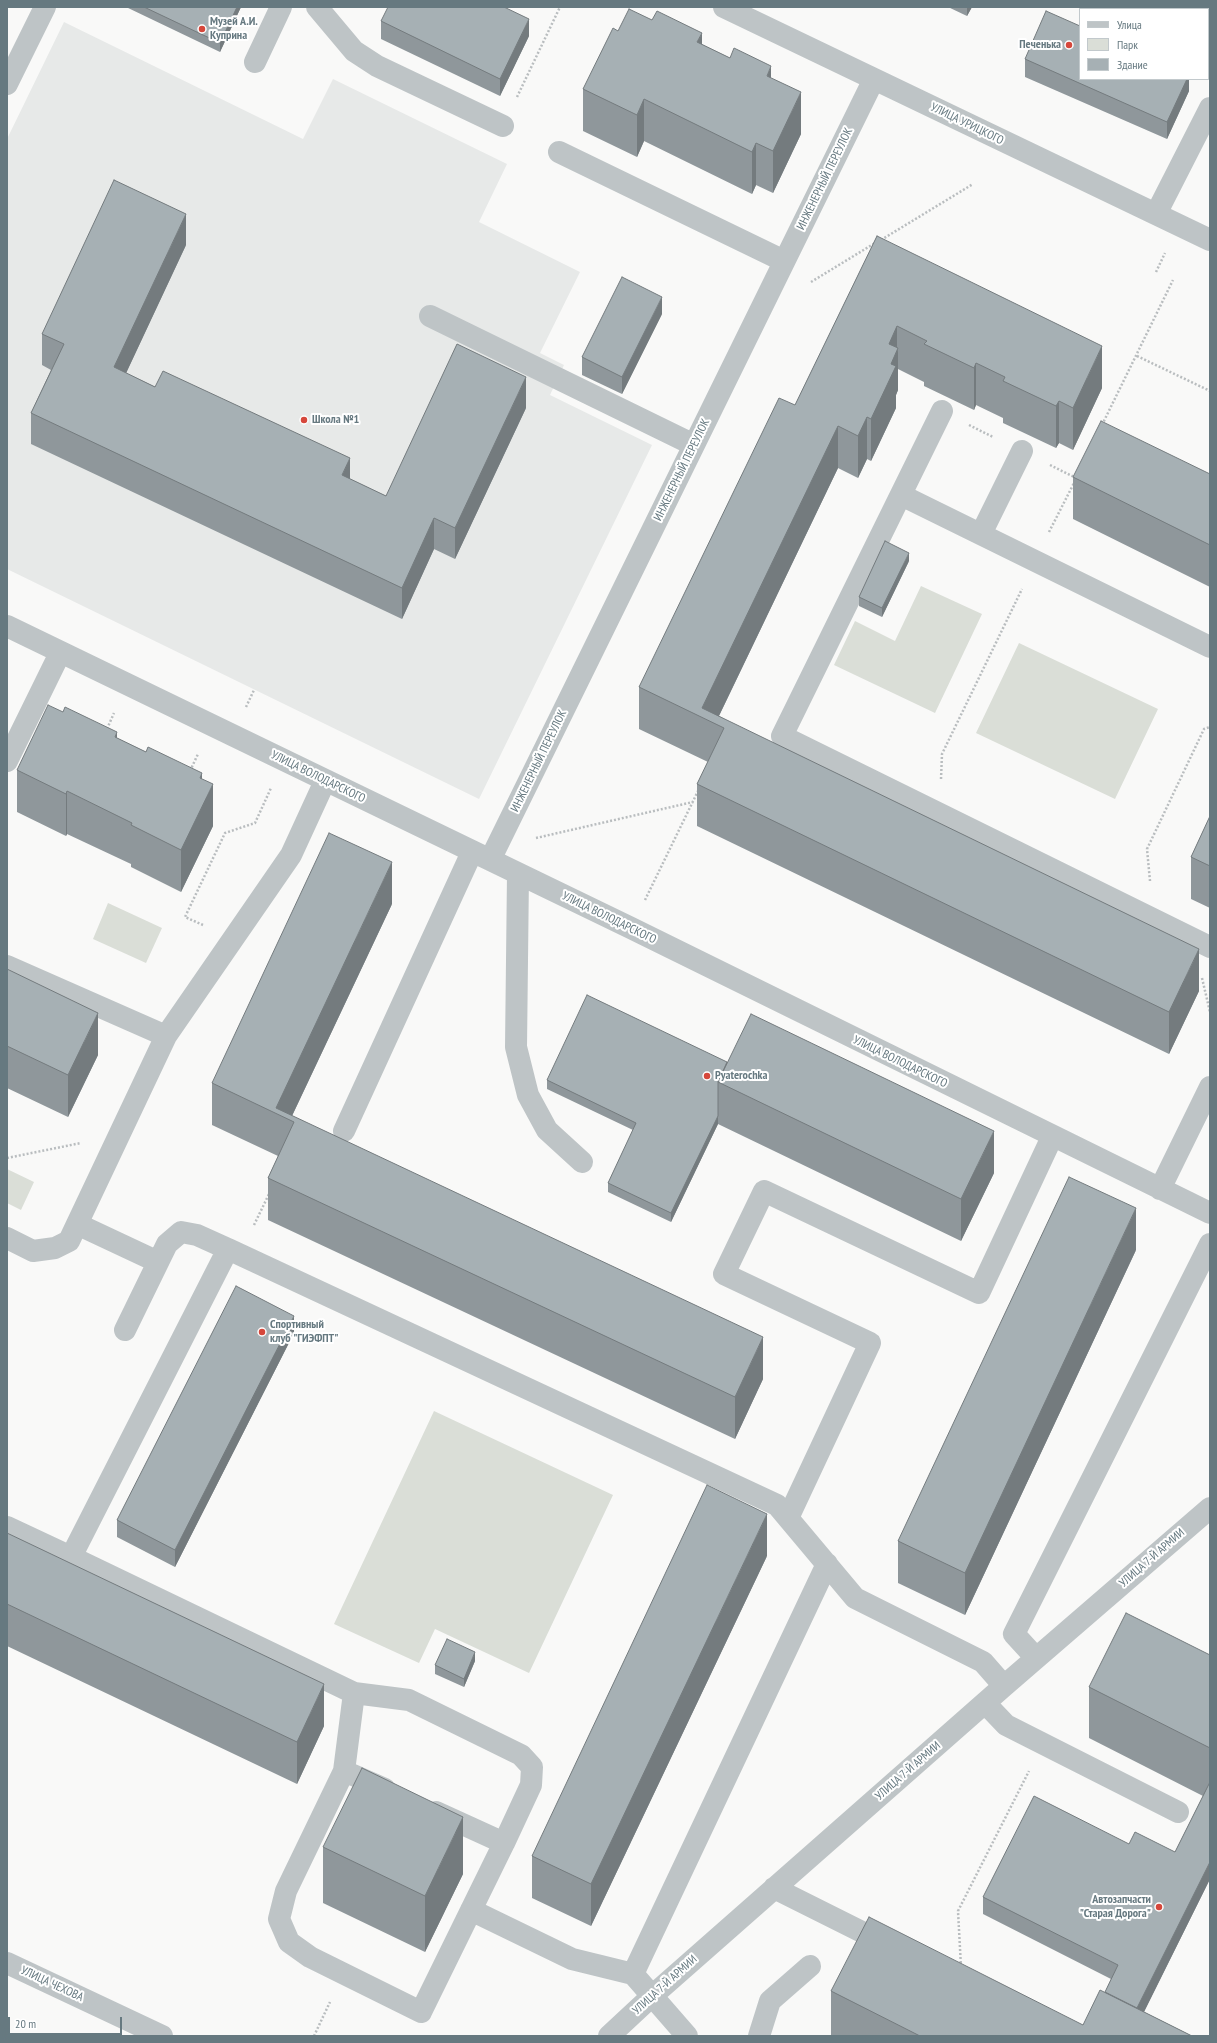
<!DOCTYPE html>
<html>
<head>
<meta charset="utf-8">
<style>
	body { margin:0 }
	#map { position:relative; width:1217px; height:2043px; overflow:hidden; background:#f9f9f8; font-family:"PT Sans Narrow",sans-serif }
	canvas { display:block }
	.frame { position:absolute; inset:0; border:8px solid #667980; pointer-events:none }
	.legend { position:absolute; left:1079px; top:8px; width:130px; height:72px; box-sizing:border-box; background:#fff; border:1px solid #c2c9cc; margin:0; padding:5px 7px; list-style:none; font-size:12px; color:#667980 }
	.legend li { display:flex; align-items:center; gap:8px; height:20px }
	.legend b { width:20px; border:1px solid #c2c9cc }
	.scale { position:absolute; left:8px; top:2017px; width:114px; height:18px; box-sizing:border-box; border:2px solid #667980; border-top:0; padding-left:5px; font-size:12px; line-height:14px; white-space:nowrap; color:#667980; -webkit-text-stroke:3px #fff; paint-order:stroke }
</style>
</head>
<body>
<div id="map">
<canvas width="1217" height="2043"></canvas>
<div class="frame"></div>
<ul class="legend">
<li><b style="height:5px;background:#bec4c6"></b>Улица</li>
<li><b style="height:11px;background:#daded7"></b>Парк</li>
<li><b style="height:11px;background:#a6b0b4"></b>Здание</li>
</ul>
<div class="scale">20 m</div>
</div>
<script>
const ctx = document.querySelector('canvas').getContext('2d');
ctx.lineJoin = 'round';
function paint(path, color) {
  ctx.fillStyle = color;
  ctx.fill(path, 'evenodd');
}
function toPath(rows) {
  const path = new Path2D();
  for (const r of rows) {
    path.moveTo(r[0], r[1]);
    for (let i = 2; i < r.length; i += 2) path.lineTo(r[i], r[i + 1]);
  }
  return path;
}
function trace(path, color, width, dash) {
  ctx.strokeStyle = color;
  ctx.lineWidth = width;
  ctx.lineCap = dash ? 'butt' : 'round';
  ctx.setLineDash(dash || []);
  ctx.stroke(path);
}
function drawText(font, color, halo, rows, align = 'center') {
  ctx.font = font + ' "PT Sans Narrow",sans-serif';
  ctx.lineWidth = 4;
  ctx.setLineDash([]);
  ctx.textBaseline = 'middle';
  ctx.strokeStyle = halo;
  ctx.fillStyle = color;
  for (const [text, x, y, turn = 0] of rows) {
    ctx.save();
    ctx.translate(x, y);
    ctx.rotate((+turn || 0) * Math.PI / 180);
    ctx.textAlign = isNaN(turn) ? turn : align;
    if (halo) ctx.strokeText(text, 0, 0);
    ctx.fillText(text, 0, 0);
    ctx.restore();
  }
}
paint(toPath([
	[64,22,303,139,333,79,507,164,479,222,580,272,540,353,564,365,550,395,652,445,479,799,7,569,7,139]
]), '#e7e9e8');
paint(toPath([
	[921,586,982,614,935,713,834,665,855,621,895,641],
	[1019,643,1158,709,1115,799,976,733],
	[108,903,162,928,146,963,93,939],
	[7,1169,34,1182,21,1210,7,1203],
	[434,1411,613,1495,529,1673,435,1629,419,1663,334,1624]
]), '#daded7');
trace(toPath([
	[1152,7,1155,9],
	[1208,40,1210,41],
	[517,97,560,7],
	[881,240,973,184],
	[1156,272,1165,253],
	[811,282,875,243],
	[1137,356,1210,391],
	[969,425,993,437],
	[1102,425,1173,280],
	[1050,465,1076,478],
	[1049,532,1075,481],
	[246,707,254,690],
	[107,729,114,713],
	[190,771,198,754],
	[941,779,942,754,1022,589],
	[536,838,693,802],
	[1150,881,1147,849,1204,729,1210,727],
	[645,900,698,791],
	[203,925,185,917,225,833,255,823,271,788],
	[1202,978,1210,1012],
	[7,1158,81,1143],
	[254,1225,269,1194],
	[961,1967,958,1911,1029,1771],
	[314,2036,330,2002]
]), '#b9bdbf', 2.5, [2, 2]);
trace(toPath([
	[317,7,354,51,377,66,503,126],
	[724,7,1210,240],
	[255,62,281,7],
	[7,84,45,7],
	[559,152,784,261],
	[1156,214,1210,108],
	[430,316,694,445],
	[942,411,782,736,1210,947],
	[901,495,1210,647],
	[981,534,1022,451],
	[7,626,631,928,1210,1213],
	[7,761,60,653],
	[490,860,874,79],
	[518,874,516,1047,528,1095,547,1130,582,1162],
	[7,966,166,1036],
	[344,1131,472,852],
	[1160,1189,1210,1087],
	[77,1224,158,1262],
	[7,1238,33,1251,55,1248,69,1241,166,1036,291,855,325,781],
	[228,1249,777,1505,855,1598,983,1662,1004,1686],
	[125,1330,167,1244,181,1232,197,1235,228,1249,71,1557,354,1693,344,1771,385,1789],
	[788,1518,870,1343,724,1274,764,1191,979,1293,1052,1137],
	[7,1527,71,1557],
	[1036,1658,1014,1634,1210,1244],
	[354,1693,409,1700,521,1755,532,1767,531,1785,504,1843],
	[985,1703,1006,1725,1178,1812],
	[344,1771,286,1891,279,1919,289,1942,310,1957,421,2012,504,1843,436,1812],
	[774,1888,888,1945],
	[471,1910,572,1959,633,1974,687,2036],
	[7,1963,162,2036],
	[633,1974,827,1564],
	[609,2036,652,1996,1004,1686,1210,1508],
	[759,2036,770,2001,810,1966]
]), '#bec4c6', 22);
paint(toPath([
	[126,7,241,7,220,52],
	[948,7,972,7,967,16],
	[652,20,771,78,801,134,773,193,756,185,752,194,644,141,637,157,583,131,583,89,618,31],
	[381,21,529,36,500,96,381,39],
	[1025,59,1189,79,1189,91,1167,139,1025,77],
	[877,236,1102,388,1073,450,1059,443,1056,448,1003,423,1003,418,976,405,974,410,924,386,924,382,898,369,898,390,896,395,896,408,871,461,867,459,858,478,838,468,719,716,1199,991,1169,1054,697,826,697,784,708,762,639,729,639,687,795,405],
	[186,245,126,373,386,496,526,408,455,559,434,549,402,619,31,444,31,413,51,370,42,365,42,334],
	[662,314,622,394,582,375,582,357],
	[1210,474,1210,587,1073,519,1073,477],
	[909,561,882,617,859,606,859,597],
	[117,738,202,779,213,826,181,892,131,867,131,864,67,834,66,836,17,812,17,770],
	[1210,816,1210,908,1191,899,1191,857],
	[392,904,292,1116,763,1379,735,1439,268,1220,268,1178,278,1156,212,1125,212,1083],
	[7,969,98,1055,68,1117,7,1088],
	[727,1062,994,1173,961,1241,718,1124,671,1222,608,1192,608,1183,633,1130,547,1089,547,1080],
	[1136,1250,965,1615,898,1583,898,1541],
	[294,1333,175,1567,117,1537,117,1520],
	[7,1533,324,1726,297,1784,7,1646],
	[767,1556,591,1926,532,1898,532,1856],
	[1210,1655,1210,1879,1144,2012,1192,2036,831,2036,831,1991,1083,2025,1105,1992,1111,1979,983,1914,983,1897,1129,1844,1175,1852,1203,1796,1089,1738,1089,1687],
	[475,1661,464,1687,435,1674,435,1665],
	[323,1847,463,1874,425,1952,323,1903]
]), '#8f979b');
paint(toPath([
	[237,7,241,7,220,52,220,43],
	[967,7,972,7,967,16],
	[529,19,529,36,500,96,500,79],
	[702,33,702,75,697,42],
	[771,66,771,108,767,76],
	[1187,79,1189,79,1189,91,1167,139,1167,122],
	[801,92,801,134,773,193,773,151],
	[644,99,644,141,637,157,637,115],
	[756,143,756,185,752,194,752,152],
	[186,214,186,245,114,399,114,367],
	[662,297,662,314,622,394,622,377],
	[897,326,897,352,898,348,898,390,896,395,896,408,871,461,871,419,889,344],
	[1102,346,1102,388,1073,450,1073,408],
	[976,363,976,405,974,410,974,368],
	[526,377,526,408,455,559,455,528],
	[1059,401,1059,443,1056,448,1056,406],
	[867,417,867,459,858,478,858,436],
	[838,426,838,468,715,724,702,708],
	[350,458,350,490,342,475],
	[434,518,434,549,402,619,402,588],
	[909,553,909,561,882,617,882,608],
	[117,732,117,774,115,737],
	[202,773,202,806,213,784,213,826,181,892,181,850,200,778],
	[67,791,67,834,66,836,66,794],
	[392,862,392,904,290,1120,276,1108],
	[1199,949,1199,991,1169,1054,1169,1012],
	[98,1013,98,1055,68,1117,68,1075],
	[718,1116,718,1124,671,1222,671,1213],
	[994,1131,994,1173,961,1241,961,1199],
	[1136,1208,1136,1250,965,1615,965,1573],
	[294,1316,294,1333,175,1567,175,1550],
	[763,1337,763,1379,735,1439,735,1397],
	[767,1514,767,1556,591,1926,591,1884],
	[475,1652,475,1661,464,1687,464,1679],
	[324,1684,324,1726,297,1784,297,1742],
	[463,1817,463,1874,425,1952,425,1896],
	[1210,1862,1210,1879,1132,2036,1123,2036]
]), '#747b7e');
const building = toPath([
	[144,7,237,7,220,43,144,7],
	[388,7,504,7,529,19,500,79,381,21,388,7],
	[629,9,652,20,657,11,702,33,697,42,730,58,734,48,771,66,767,76,801,92,773,151,756,143,752,152,644,99,637,115,583,89,613,28,618,31,629,9],
	[1046,11,1080,26,1080,79,1187,79,1167,122,1025,59,1046,11],
	[114,180,186,214,114,367,155,387,163,371,350,458,342,475,386,496,457,344,526,377,455,528,434,518,402,588,31,413,64,344,42,334,114,180],
	[877,236,1102,346,1073,408,1059,401,1056,406,1003,381,1005,377,976,363,974,368,924,344,927,341,897,326,889,344,898,348,891,364,896,366,871,419,867,417,858,436,838,426,702,708,1199,949,1169,1012,697,784,724,728,639,687,779,398,795,405,877,236],
	[622,277,662,297,622,377,582,357,622,277],
	[1101,421,1210,474,1210,545,1073,477,1101,421],
	[885,541,909,553,882,608,859,597,885,541],
	[48,705,63,712,65,707,117,732,115,737,146,752,148,747,202,773,200,778,213,784,181,850,131,825,132,823,67,791,66,794,17,770,48,705],
	[1210,816,1210,866,1191,857,1210,816],
	[329,833,392,862,276,1108,763,1337,735,1397,268,1178,294,1122,212,1083,329,833],
	[7,969,98,1013,68,1075,7,1046,7,969],
	[587,995,727,1062,718,1082,718,1116,671,1213,608,1183,636,1123,547,1080,587,995],
	[751,1014,994,1131,961,1199,718,1082,751,1014],
	[1069,1177,1136,1208,965,1573,898,1541,1069,1177],
	[236,1286,294,1316,175,1550,117,1520,236,1286],
	[707,1485,767,1514,591,1884,532,1856,707,1485],
	[7,1533,324,1684,297,1742,7,1604,7,1533],
	[1126,1613,1210,1655,1210,1748,1089,1687,1126,1613],
	[447,1639,475,1652,464,1679,435,1665,447,1639],
	[362,1768,463,1817,425,1896,323,1847,362,1768],
	[1210,1782,1210,1862,1137,2008,1105,1992,1118,1965,983,1897,1034,1796,1129,1844,1135,1832,1175,1852,1210,1782],
	[869,1917,1083,2025,1100,1990,1192,2036,920,2036,831,1991,869,1917]
]);
paint(building, '#a6b0b4');
trace(building, '#747b7e', 1);
for (const [x, y, r, color] of [
	[202,29,4,"#d6473b"],
	[1069,45,4,"#d6473b"],
	[304,420,4,"#d6473b"],
	[707,1076,4,"#d6473b"],
	[262,1332,4,"#d6473b"],
	[1159,1907,4,"#d6473b"]
]) {
  const dot = new Path2D();
  dot.arc(x, y, r, 0, 2 * Math.PI);
  ctx.fillStyle = color;
  ctx.fill(dot);
  trace(dot, '#fff', 1.5);
}
drawText('bold 12px', '#667980', '#fff', [
	["Музей А.И.",210,22],
	["Куприна",210,36],
	["Печенька",1061,45,"right"],
	["Школа №1",312,420],
	["Pyaterochka",715,1076],
	["Спортивный",270,1325],
	["клуб \"ГИЭФПТ\"",270,1339],
	["Автозапчасти",1151,1900,"right"],
	["\"Старая Дорога\"",1151,1914,"right"]
], 'left');
drawText('12px', '#667980', '#fff', [
	["УЛИЦА УРИЦКОГО",967,124,26],
	["ИНЖЕНЕРНЫЙ ПЕРЕУЛОК",825,179,-64],
	["ИНЖЕНЕРНЫЙ ПЕРЕУЛОК",682,470,-64],
	["ИНЖЕНЕРНЫЙ ПЕРЕУЛОК",539,761,-64],
	["УЛИЦА ВОЛОДАРСКОГО",318,777,26],
	["УЛИЦА ВОЛОДАРСКОГО",609,918,26],
	["УЛИЦА ВОЛОДАРСКОГО",900,1062,26],
	["УЛИЦА 7-Й АРМИИ",1152,1558,-41],
	["УЛИЦА 7-Й АРМИИ",908,1771,-41],
	["УЛИЦА ЧЕХОВА",52,1984,25],
	["УЛИЦА 7-Й АРМИИ",665,1985,-42]
]);
</script>
</body>
</html>
